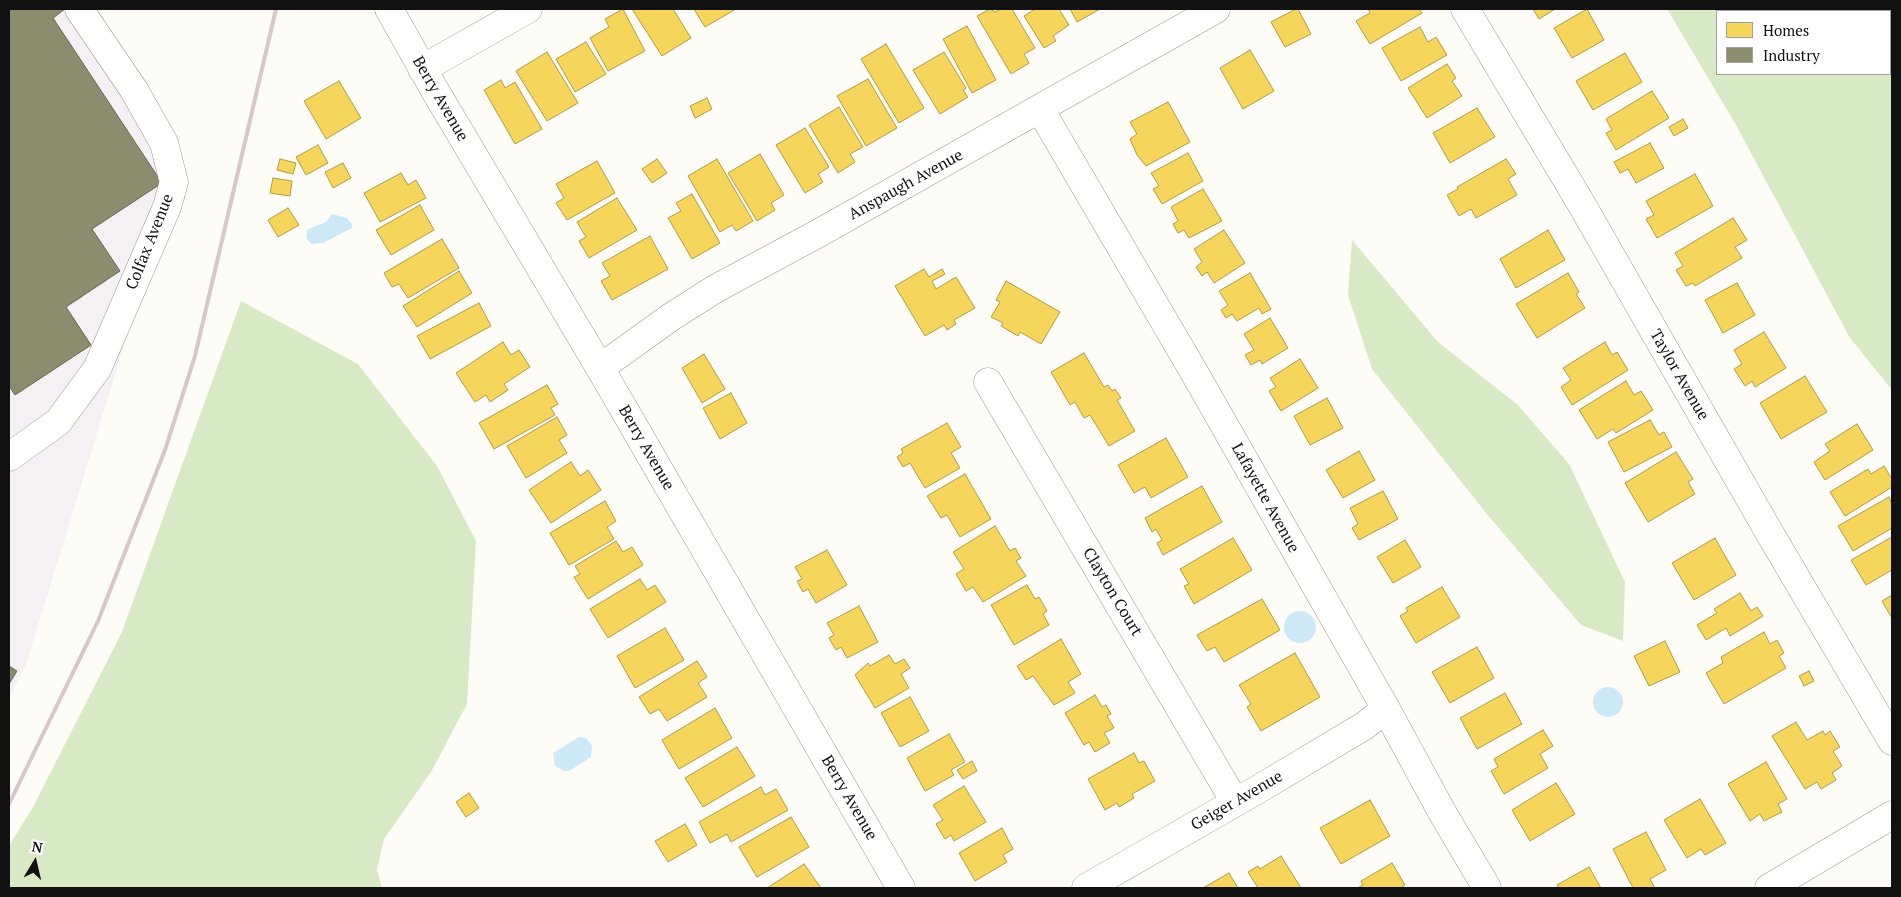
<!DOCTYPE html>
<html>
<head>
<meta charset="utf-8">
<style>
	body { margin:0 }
	#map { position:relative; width:1901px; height:897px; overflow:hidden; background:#fdfcf7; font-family:"PT Serif",serif }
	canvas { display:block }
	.frame { position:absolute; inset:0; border:10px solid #111; pointer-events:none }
	.legend { position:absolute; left:1716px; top:10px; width:175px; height:65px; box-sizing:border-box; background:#fff; border:1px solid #a0a0a0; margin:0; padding:6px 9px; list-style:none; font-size:15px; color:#111 }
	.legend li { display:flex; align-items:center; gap:10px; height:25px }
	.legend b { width:25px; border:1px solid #a0a0a0 }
	.north { position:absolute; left:10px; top:837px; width:50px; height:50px; -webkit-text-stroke:4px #fff; paint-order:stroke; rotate:9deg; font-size:14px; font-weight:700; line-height:20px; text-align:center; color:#111 }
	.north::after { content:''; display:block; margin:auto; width:18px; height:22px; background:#111; clip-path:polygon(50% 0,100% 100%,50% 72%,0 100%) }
</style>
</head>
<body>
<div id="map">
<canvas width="1901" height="897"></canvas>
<div class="frame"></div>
<ul class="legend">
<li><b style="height:14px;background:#f6d55c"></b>Homes</li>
<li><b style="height:14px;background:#8c8c6e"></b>Industry</li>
</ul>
<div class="north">N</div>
</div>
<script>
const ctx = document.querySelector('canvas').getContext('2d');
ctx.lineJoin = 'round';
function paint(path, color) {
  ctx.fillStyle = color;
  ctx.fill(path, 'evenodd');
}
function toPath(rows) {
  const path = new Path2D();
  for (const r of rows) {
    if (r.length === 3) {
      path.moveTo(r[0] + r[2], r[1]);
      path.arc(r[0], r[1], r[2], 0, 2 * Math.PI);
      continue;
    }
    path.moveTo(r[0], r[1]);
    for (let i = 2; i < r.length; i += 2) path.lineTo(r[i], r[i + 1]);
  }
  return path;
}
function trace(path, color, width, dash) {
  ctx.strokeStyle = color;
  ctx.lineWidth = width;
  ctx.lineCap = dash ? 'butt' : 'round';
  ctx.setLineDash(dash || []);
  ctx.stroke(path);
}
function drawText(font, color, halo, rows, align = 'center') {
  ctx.font = font + ' "PT Serif",serif';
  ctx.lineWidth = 5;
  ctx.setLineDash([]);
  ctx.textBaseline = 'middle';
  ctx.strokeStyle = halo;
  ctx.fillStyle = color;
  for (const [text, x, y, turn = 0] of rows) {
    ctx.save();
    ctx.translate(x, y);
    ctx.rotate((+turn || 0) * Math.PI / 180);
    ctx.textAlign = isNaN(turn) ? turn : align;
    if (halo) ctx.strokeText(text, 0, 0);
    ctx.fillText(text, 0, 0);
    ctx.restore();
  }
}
paint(toPath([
	[9,9,79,9,174,182,25,668,9,698]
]), '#f5f0f3');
paint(toPath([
	[1667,9,1892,9,1892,390,1850,338,1736,125],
	[1717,11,1890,11,1890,74,1717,74],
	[1352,240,1438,342,1518,405,1569,464,1625,582,1623,641,1581,625,1486,513,1372,369,1348,295],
	[241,301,358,364,437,466,476,541,467,704,431,772,384,839,377,870,382,888,9,888,9,846,33,807,122,632]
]), '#d8eac5');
paint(toPath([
	[332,214,347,218,352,224,352,228,323,243,311,244,306,238,307,230,326,222],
	[1300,627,16],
	[1608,702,15],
	[579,737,586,738,592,746,591,757,569,771,564,771,555,766,553,753]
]), '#cde8f7');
const homes = toPath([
	[623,9,645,51,608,71,590,38,609,27,605,19,623,9],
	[632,9,673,9,691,38,662,56,632,9],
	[694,9,736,9,705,27,694,9],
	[990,9,995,12,1001,9,1012,9,1035,48,1024,54,1029,63,1011,74,977,16,990,9],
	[1035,9,1059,9,1069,25,1053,36,1056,41,1044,48,1024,16,1035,9],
	[1070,9,1100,9,1077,22,1070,9],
	[1296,9,1298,9,1311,34,1285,47,1271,22,1296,9],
	[1368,9,1419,9,1422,13,1370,44,1356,21,1370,13,1368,9],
	[1533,9,1555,9,1539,19,1533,9],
	[1587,9,1604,40,1572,58,1554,28,1587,9],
	[967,26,996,80,972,93,943,39,967,26],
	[1420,27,1428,42,1436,37,1447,55,1401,81,1382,48,1420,27],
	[586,42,606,74,575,92,556,59,586,42],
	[886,44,924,108,899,123,861,59,886,44],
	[1250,50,1274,91,1243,109,1220,68,1250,50],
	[547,52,578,103,547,121,516,71,547,52],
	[944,52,966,88,963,90,968,97,940,114,913,70,944,52],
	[1625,53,1642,82,1593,110,1576,81,1625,53],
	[1447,64,1456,78,1452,81,1462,96,1427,118,1408,88,1447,64],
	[868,79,897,128,866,146,837,96,868,79],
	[501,80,505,88,515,82,542,129,515,144,484,90,501,80],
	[339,81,361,118,326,139,304,101,339,81],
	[1652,91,1669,118,1616,150,1606,133,1612,130,1606,119,1652,91],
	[707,98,712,109,695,118,690,106,707,98],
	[1168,102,1190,142,1146,166,1137,155,1130,139,1137,134,1130,122,1168,102],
	[839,107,863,147,850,154,855,162,838,173,809,125,839,107],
	[1477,108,1495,137,1450,163,1433,133,1477,108],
	[1683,119,1688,128,1674,136,1669,127,1683,119],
	[805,128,829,167,818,174,823,182,805,193,776,145,805,128],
	[1650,143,1664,168,1636,183,1628,169,1620,173,1614,162,1650,143],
	[318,145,328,163,306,175,296,157,318,145],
	[1188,153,1203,181,1162,204,1153,189,1159,186,1151,173,1188,153],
	[760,154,784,195,771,203,775,210,757,221,728,173,760,154],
	[280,159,296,163,293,174,277,170,280,159],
	[657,159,667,173,652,183,642,169,657,159],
	[717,159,753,221,736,231,732,225,720,232,688,176,717,159],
	[1506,159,1516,174,1508,179,1517,195,1476,218,1471,209,1459,216,1447,195,1458,189,1457,187,1506,159],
	[597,161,615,193,567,220,556,203,564,198,556,184,597,161],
	[343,163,351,178,333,188,325,172,343,163],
	[401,173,408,185,416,180,426,198,380,222,364,193,401,173],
	[1695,174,1713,206,1657,238,1646,219,1654,215,1646,201,1695,174],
	[273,178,292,181,290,196,270,193,273,178],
	[1203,189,1222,221,1189,238,1184,230,1178,233,1173,224,1178,221,1171,207,1203,189],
	[692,194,720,243,692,259,668,218,681,211,676,203,692,194],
	[617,198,637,230,589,258,579,241,586,237,577,222,617,198],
	[420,205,434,230,391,255,376,230,420,205],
	[288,208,299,225,278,237,268,220,288,208],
	[1733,218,1747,240,1735,247,1742,258,1695,286,1693,283,1686,286,1676,270,1683,266,1675,253,1733,218],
	[1224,230,1245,263,1214,283,1207,272,1202,276,1196,267,1202,262,1194,249,1224,230],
	[1548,230,1565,260,1516,288,1500,259,1548,230],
	[650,236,668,269,612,300,601,281,610,276,602,263,650,236],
	[442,239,459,268,408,298,399,284,392,287,384,273,442,239],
	[924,269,929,277,942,269,945,274,932,281,936,289,956,277,975,308,954,320,956,324,947,330,944,325,925,336,895,286,924,269],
	[459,271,472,293,417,327,403,306,459,271],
	[1250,273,1271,309,1262,314,1259,308,1237,321,1232,314,1226,318,1221,310,1228,305,1219,291,1250,273],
	[1568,273,1579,292,1576,294,1585,308,1537,338,1516,304,1568,273],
	[1006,281,1060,312,1041,344,1020,332,1018,336,1001,326,1003,323,991,317,1000,302,996,300,1006,281],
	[1737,283,1755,315,1723,333,1705,300,1737,283],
	[479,303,491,326,430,359,417,336,479,303],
	[1270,318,1288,348,1262,364,1260,360,1251,365,1245,355,1254,350,1244,334,1270,318],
	[1764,332,1786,368,1755,387,1752,381,1745,386,1734,369,1742,364,1734,350,1764,332],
	[503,342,511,355,519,350,530,367,504,384,508,390,490,402,486,395,475,402,456,373,503,342],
	[1605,342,1612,355,1617,352,1628,370,1572,405,1561,387,1571,380,1563,368,1605,342],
	[1084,353,1104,387,1108,385,1112,391,1115,389,1121,398,1117,400,1135,431,1109,446,1090,415,1084,418,1075,402,1070,405,1051,372,1084,353],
	[704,354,725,389,702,403,682,368,704,354],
	[1300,359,1318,388,1281,411,1269,391,1276,387,1270,378,1300,359],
	[1805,376,1827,412,1781,439,1760,403,1805,376],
	[1626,381,1634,395,1641,391,1653,410,1616,433,1613,429,1597,439,1579,410,1626,381],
	[547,385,558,404,551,408,555,415,494,449,479,423,547,385],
	[731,393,747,423,720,439,703,408,731,393],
	[1327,398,1343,428,1310,445,1294,416,1327,398],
	[557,417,567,435,559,440,567,453,526,478,507,446,557,417],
	[1650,420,1659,435,1664,432,1672,447,1624,472,1608,442,1650,420],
	[947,423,961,447,951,453,960,468,925,488,910,463,903,467,897,457,903,453,901,449,947,423],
	[1857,424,1873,450,1825,480,1814,462,1830,451,1825,444,1857,424],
	[1166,438,1188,477,1151,498,1145,487,1134,493,1118,465,1166,438],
	[1359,451,1375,480,1343,498,1326,470,1359,451],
	[1676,452,1693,479,1688,482,1695,494,1648,522,1625,483,1676,452],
	[571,462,580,476,588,470,601,490,551,523,529,490,571,462],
	[1884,466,1892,479,1892,487,1845,516,1830,492,1868,469,1871,474,1884,466],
	[965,474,991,519,960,537,947,515,941,518,927,496,965,474],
	[1202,486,1222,522,1163,555,1157,543,1162,540,1156,529,1152,532,1145,518,1202,486],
	[1383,491,1398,519,1359,540,1352,528,1358,524,1350,508,1383,491],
	[1889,497,1892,504,1892,528,1853,551,1838,526,1889,497],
	[605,501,616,521,607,527,614,539,569,565,550,533,605,501],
	[995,526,1010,551,1015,548,1021,558,1016,561,1026,576,983,602,973,587,966,591,956,574,964,569,953,552,995,526],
	[1892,537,1892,570,1866,585,1851,560,1892,537],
	[1233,538,1252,570,1194,604,1184,586,1189,584,1180,569,1233,538],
	[1715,538,1736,575,1694,600,1672,563,1715,538],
	[1405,540,1421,567,1393,583,1377,557,1405,540],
	[616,541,623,552,632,547,643,565,588,599,574,577,580,574,575,566,616,541],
	[827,550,847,585,816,603,808,589,803,592,797,581,802,579,795,567,827,550],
	[640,579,647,590,655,585,666,602,608,638,590,609,640,579],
	[1027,585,1035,599,1039,597,1047,611,1043,614,1049,625,1014,645,991,605,1027,585],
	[1442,587,1460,617,1416,643,1400,616,1408,611,1406,608,1442,587],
	[1740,593,1751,611,1757,607,1763,616,1730,636,1726,628,1706,640,1697,625,1717,613,1714,609,1740,593],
	[1892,595,1892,618,1882,601,1892,595],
	[1262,599,1280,630,1224,662,1215,647,1207,651,1197,635,1262,599],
	[859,606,878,642,847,658,841,647,836,650,829,638,834,635,827,623,859,606],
	[665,628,684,660,635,688,617,656,665,628],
	[1764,632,1770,644,1777,640,1784,653,1779,656,1786,668,1724,704,1706,673,1723,663,1721,657,1764,632],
	[1061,639,1081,674,1068,682,1075,693,1054,705,1033,676,1026,680,1017,666,1061,639],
	[1665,641,1680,672,1649,686,1634,656,1665,641],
	[1477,647,1494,678,1450,703,1432,672,1477,647],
	[1295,653,1320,697,1261,731,1247,707,1251,704,1239,685,1295,653],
	[889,655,895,664,904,659,910,668,901,674,909,688,875,708,855,675,868,663,870,666,889,655],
	[697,661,707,677,698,683,707,697,667,721,659,709,650,714,639,697,697,661],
	[1809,671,1814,681,1804,686,1799,676,1809,671],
	[1505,693,1522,724,1477,749,1460,718,1505,693],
	[1095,695,1102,707,1106,705,1111,714,1107,716,1114,728,1104,733,1110,743,1095,752,1089,742,1084,745,1065,713,1095,695],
	[910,697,929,731,900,747,881,713,910,697],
	[715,708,732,738,679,769,662,740,715,708],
	[1796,722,1807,740,1823,731,1825,735,1830,731,1840,747,1833,751,1842,766,1832,773,1836,780,1821,789,1817,782,1805,789,1772,736,1796,722],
	[1543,730,1553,746,1540,754,1548,768,1504,794,1491,771,1498,767,1494,759,1543,730],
	[949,734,965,762,951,770,954,775,925,791,907,758,949,734],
	[737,747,755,776,703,807,685,778,737,747],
	[1134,753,1139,763,1144,761,1155,781,1132,794,1134,798,1119,807,1117,803,1105,810,1088,779,1134,753],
	[972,761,977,771,963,779,957,770,972,761],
	[1766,762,1787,799,1778,804,1782,812,1764,821,1760,814,1750,821,1728,784,1766,762],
	[1556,783,1575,814,1530,841,1512,810,1556,783],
	[964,786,986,822,954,841,951,835,945,839,936,824,943,820,933,805,964,786],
	[761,787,765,795,776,789,788,810,731,842,727,834,710,843,699,822,761,787],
	[469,793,479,808,466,817,456,802,469,793],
	[1700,799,1726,843,1705,855,1701,849,1687,858,1664,820,1700,799],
	[1370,800,1390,836,1341,864,1320,828,1370,800],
	[791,817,809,847,757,877,739,847,791,817],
	[685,824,697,845,668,862,655,841,685,824],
	[1002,828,1013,849,1003,855,1007,862,975,881,959,853,1002,828],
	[1646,832,1666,870,1650,879,1655,888,1633,888,1613,849,1646,832],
	[1281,856,1301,888,1258,888,1248,872,1258,866,1260,869,1281,856],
	[1392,863,1405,885,1400,888,1357,888,1363,885,1361,881,1392,863],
	[804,864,821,888,767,888,804,864],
	[1589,867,1601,888,1559,888,1557,885,1589,867],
	[1229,873,1238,888,1203,888,1229,873]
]);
paint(homes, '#f6d55c');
trace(homes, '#b19a46', 1);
const industry = toPath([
	[9,9,65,9,53,18,162,183,92,229,120,271,66,307,91,345,15,395,9,386,9,9],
	[9,666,17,671,9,684,9,666]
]);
paint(industry, '#8c8c6e');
trace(industry, '#676752', 1);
const minor = toPath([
	[389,9,434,89,600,368,901,888],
	[1465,9,1582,205,1769,532,1892,741],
	[422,69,528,9],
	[1040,109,1194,372,1386,709,1442,812,1487,888],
	[600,368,671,317,715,289,819,233,1216,9],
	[988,382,1235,802],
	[9,457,58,422,97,369,167,207,174,182,164,143,134,90,79,9],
	[1086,888,1257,790,1364,726,1386,709],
	[1769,888,1892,815]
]);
trace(minor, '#979795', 29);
trace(minor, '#fffffe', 28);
trace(toPath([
	[9,804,98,621,165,450,195,356,276,9]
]), '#d9c6c7', 4);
drawText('16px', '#111', '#fff', [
	["Berry Avenue",440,99,60],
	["Anspaugh Avenue",906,185,-29],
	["Colfax Avenue",150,242,-68],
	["Taylor Avenue",1679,375,60],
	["Berry Avenue",646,448,60],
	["Lafayette Avenue",1265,498,61],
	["Clayton Court",1112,592,59],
	["Berry Avenue",849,798,60],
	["Geiger Avenue",1237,801,-30]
]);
</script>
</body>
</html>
